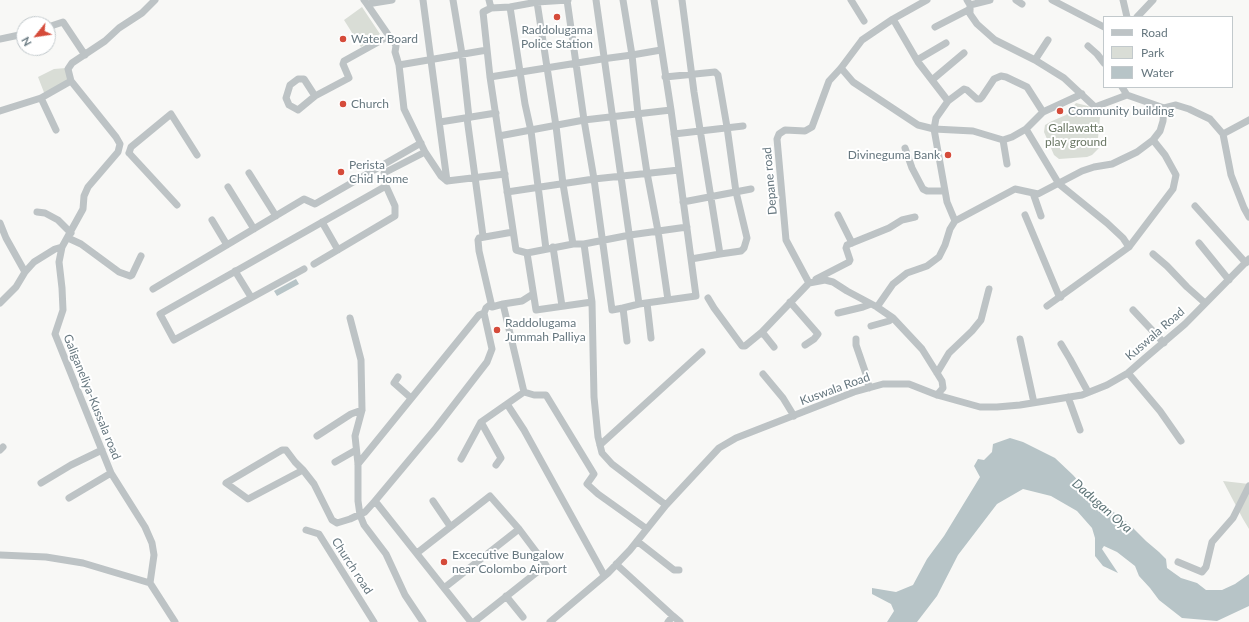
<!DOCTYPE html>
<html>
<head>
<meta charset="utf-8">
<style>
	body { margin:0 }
	#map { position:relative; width:1249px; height:622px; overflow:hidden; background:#f8f8f6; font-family:Lato,sans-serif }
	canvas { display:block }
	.legend { position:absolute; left:1103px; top:16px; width:130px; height:72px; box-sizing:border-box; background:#fff; border:1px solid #c2c9cc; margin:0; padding:5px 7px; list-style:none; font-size:12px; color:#66777f }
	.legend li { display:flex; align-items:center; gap:8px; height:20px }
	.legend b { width:20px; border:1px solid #c2c9cc }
	.north { position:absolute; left:16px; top:16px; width:40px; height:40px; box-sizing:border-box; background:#fff; border:1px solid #c2c9cc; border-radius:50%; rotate:240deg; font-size:11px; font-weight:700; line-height:16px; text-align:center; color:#66777f }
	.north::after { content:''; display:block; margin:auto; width:14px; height:18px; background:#d54b3a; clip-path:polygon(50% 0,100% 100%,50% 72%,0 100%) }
</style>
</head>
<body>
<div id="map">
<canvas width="1249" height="622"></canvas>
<ul class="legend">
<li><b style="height:5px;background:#bdc3c5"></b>Road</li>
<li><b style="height:11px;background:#d9ddd6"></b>Park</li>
<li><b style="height:11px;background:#b7c4c7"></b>Water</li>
</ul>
<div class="north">N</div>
</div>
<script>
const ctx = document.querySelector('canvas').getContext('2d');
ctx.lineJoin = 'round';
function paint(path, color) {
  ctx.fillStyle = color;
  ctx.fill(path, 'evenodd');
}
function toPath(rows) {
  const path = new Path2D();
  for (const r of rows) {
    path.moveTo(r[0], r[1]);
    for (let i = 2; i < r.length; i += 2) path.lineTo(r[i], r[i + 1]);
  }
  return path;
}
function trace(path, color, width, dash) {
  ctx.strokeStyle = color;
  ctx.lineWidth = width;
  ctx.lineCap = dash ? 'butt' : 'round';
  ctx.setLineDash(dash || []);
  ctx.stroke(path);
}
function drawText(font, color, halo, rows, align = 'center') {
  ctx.font = font + ' Lato,sans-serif';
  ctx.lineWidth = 4;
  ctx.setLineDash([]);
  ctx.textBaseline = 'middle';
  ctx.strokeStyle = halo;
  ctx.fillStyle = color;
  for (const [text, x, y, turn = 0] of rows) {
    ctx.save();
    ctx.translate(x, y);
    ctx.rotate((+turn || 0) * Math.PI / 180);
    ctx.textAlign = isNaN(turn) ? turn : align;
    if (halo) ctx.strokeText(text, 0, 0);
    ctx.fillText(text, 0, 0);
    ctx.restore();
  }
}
paint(toPath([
	[362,7,380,34,361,47,344,20],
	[66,68,69,81,45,95,38,77,54,69],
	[1076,103,1088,106,1097,112,1100,117,1098,138,1099,143,1099,148,1092,155,1087,157,1059,159,1054,155,1044,132,1045,125,1052,121,1066,115],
	[1223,481,1249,484,1249,529,1243,519]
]), '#d9ddd6');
paint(toPath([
	[296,279,299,284,277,296,274,291],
	[1010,438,1023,442,1055,458,1073,475,1090,494,1128,523,1146,541,1159,552,1166,559,1167,568,1181,578,1197,583,1206,590,1222,590,1235,584,1249,574,1249,606,1217,621,1182,618,1159,600,1150,588,1139,576,1135,566,1117,552,1104,546,1102,549,1118,573,1103,566,1095,556,1095,538,1092,528,1077,511,1051,496,1023,489,997,504,958,555,937,596,917,622,887,622,894,611,891,604,872,594,872,588,896,592,913,585,927,559,944,536,980,477,974,466,978,459,984,460,992,452,993,444]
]), '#b7c4c7');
trace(toPath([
	[155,0,142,13,119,28,105,41,72,63,68,69,71,81,116,137,120,144,118,152,88,187,84,196,83,209,62,247,59,262,62,288,63,310,55,334,111,473,145,527,152,543,154,555,150,583,175,622],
	[364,0,367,4,392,0],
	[423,0,447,181,505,174],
	[453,0,462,54,469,118],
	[489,0,491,8,483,12,490,77,516,250,527,253,573,244],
	[567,0,584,120,594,179,612,310,623,308,627,341],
	[596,0,639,304],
	[623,0,632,55,638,114,647,173,658,231,668,300],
	[682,0,694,92,720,254,691,259],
	[851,0,864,21],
	[967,0,970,5,970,14,977,24,995,40,1035,60,1064,78,1095,107,1127,95,1164,108,1176,105,1189,109,1210,119,1223,134],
	[1016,0,1022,4],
	[1052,0,1104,27],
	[1123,0,1127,17],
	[537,2,556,126,563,184,573,244,584,244,630,235,687,227],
	[367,4,389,36,393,40,396,46,395,52,399,65,404,109,425,152,441,176,447,181],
	[970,5,990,0],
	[510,7,525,104,531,131,546,249],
	[491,8,510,7,537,2,568,0],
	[1137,17,1153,0],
	[893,19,918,62,948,101],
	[48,27,63,22,85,55],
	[935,27,970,9],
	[0,39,24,34],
	[1088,46,1097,54,1104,63],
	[917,60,946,43],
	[1035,60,1048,40],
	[399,65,487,50],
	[841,68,853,82,918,125,934,129,973,131,1003,140,1012,137,1026,129],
	[490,77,602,59,632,55,661,50],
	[665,77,715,72,718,75,727,127,736,192,747,238,744,248,741,251,720,254],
	[932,80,964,53],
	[1122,87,1127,95],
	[1082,94,1043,112,1026,129,1059,184,1107,223,1123,238,1129,247],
	[315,96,304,79,298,79,290,85,286,98,289,105,298,110,315,96,349,78,343,64,344,61,389,36],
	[41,98,56,130],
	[0,111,41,98,71,81],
	[467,118,483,236],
	[1249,120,1223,134,1231,175,1244,208,1249,217],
	[440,122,496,113],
	[674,134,743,126],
	[499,136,584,120,671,110],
	[1003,140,1007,164],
	[905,148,912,168,923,189,927,191,945,191],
	[129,153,131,147,171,114,197,155],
	[129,153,177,205],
	[249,173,276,216],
	[228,187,254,229],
	[507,192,594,179,679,170],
	[1033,193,1041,216],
	[683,202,751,189],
	[1195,206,1246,263],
	[37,212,45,213,58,220,71,233],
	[838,215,852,243],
	[1025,215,1059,296,1061,297],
	[212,220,227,245],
	[955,221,1015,189,1038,194,1082,171,1094,167,1112,164,1137,152,1153,140,1160,131,1163,121,1164,108],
	[322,222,338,250],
	[0,223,6,238,25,272],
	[68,238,81,244,119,272,130,276,132,275,141,256],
	[1199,243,1229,280],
	[584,244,592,302,594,397,598,437,602,453,612,464,666,505],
	[553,247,562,306],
	[527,253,536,310,592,302],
	[1153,254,1167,266,1187,287,1205,303],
	[314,264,395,216,395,206,386,186],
	[304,269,174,340,160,314,386,186,384,173,425,152],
	[235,271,251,297],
	[816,279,849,262,850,260,846,248,847,245,889,228,902,220,915,217],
	[809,283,825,280,833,282,847,291,877,307,893,284,907,273,927,266,939,257,945,245,950,229,955,221,947,202,934,129,936,118,948,101,964,89,967,90,977,99,980,99,982,97,994,79,1001,76,1006,77,1027,87,1043,112],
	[153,289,304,199,315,204,421,143],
	[708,298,714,308,742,346,745,346,762,332,809,283,786,240,777,139,779,134,785,130,805,131,812,127,829,81,841,68,862,40,893,19,927,0],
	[790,302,818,334,814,339,805,345],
	[0,303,16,287,25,272,34,262,55,249,62,247],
	[647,303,651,338],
	[503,304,522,301,533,294],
	[1047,306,1129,247,1173,189,1176,175,1165,155,1153,140],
	[877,307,893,318,922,349,942,381,943,388,937,395],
	[623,308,639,304,696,296,671,110,654,0],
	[1133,310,1164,343],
	[838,313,863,307,871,304],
	[350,318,361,360,362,410,355,436,358,464,358,501,360,515,364,525,386,554,405,595,423,622],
	[871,326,889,321,893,318],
	[762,332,774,347],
	[856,339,856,345,866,374,869,388],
	[1020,339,1034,403],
	[1061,344,1070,359,1088,392],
	[937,373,949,353,972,331,981,320,989,289],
	[1128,373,1160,411,1181,441],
	[763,374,783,398,794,416],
	[398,377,394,383,411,398],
	[524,392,534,395,546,395,594,474,587,484,598,494,647,529],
	[1068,397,1080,430],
	[507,404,524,430,604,575],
	[481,422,501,458,496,465],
	[317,436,351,414,362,410],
	[600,445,702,352],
	[0,450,3,447],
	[461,459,481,422,524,392,503,304,492,307,479,251,478,240,479,238,513,232],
	[335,462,356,450],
	[358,464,479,315,484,313],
	[303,470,248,499,226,483,282,450,286,450,295,462,303,470,314,484,332,520,337,523,350,519,365,512,375,501],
	[41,483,71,465,102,450],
	[69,498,111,473],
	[433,501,450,526],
	[306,530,319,534,374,622],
	[637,541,674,570,679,570],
	[417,553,490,496,519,529],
	[0,555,46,557,83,563,150,583],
	[1178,562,1202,572,1206,567,1212,542,1233,518,1249,486],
	[616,564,673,616,668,622],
	[444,588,519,529,546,565,474,622],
	[506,596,523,617],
	[673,616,680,622],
	[471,622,375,501,436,428,487,362,492,349,484,313,486,308,491,304],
	[550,622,608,573,630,550,666,505,719,448,736,438,854,392,883,384,909,384,937,395,980,407,997,407,1020,405,1082,395,1107,385,1128,373,1144,359,1185,324,1249,259]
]), '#bdc3c5', 7);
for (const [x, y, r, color] of [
	[557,17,4,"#d54b3a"],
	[343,39,4,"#d54b3a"],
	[343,104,4,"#d54b3a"],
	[1060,111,4,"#d54b3a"],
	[948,155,4,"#d54b3a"],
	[341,172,4,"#d54b3a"],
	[497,330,4,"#d54b3a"],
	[444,562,4,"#d54b3a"]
]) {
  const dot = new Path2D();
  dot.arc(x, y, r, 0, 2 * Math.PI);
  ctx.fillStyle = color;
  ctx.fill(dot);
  trace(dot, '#fff', 1.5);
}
drawText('12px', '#66777f', '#fff', [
	["Raddolugama",557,30,"center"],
	["Police Station",557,44,"center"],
	["Water Board",351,39],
	["Church",351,104],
	["Community building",1068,111],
	["Divineguma Bank",940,155,"right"],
	["Perista",349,165],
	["Chid Home",349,179],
	["Raddolugama",505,323],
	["Jummah Palliya",505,337],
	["Excecutive Bungalow",452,555],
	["near Colombo Airport",452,569]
], 'left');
drawText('12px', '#6a7764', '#fff', [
	["Gallawatta",1076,128],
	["play ground",1076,142]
]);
drawText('12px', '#66777f', '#fff', [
	["Depane road",770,181,-95],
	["Kuswala Road",1155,334,-41],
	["Kuswala Road",835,389,-20],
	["Galiganeliya-Kussala road",92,397,68],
	["Church road",352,566,57]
]);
drawText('italic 13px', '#607679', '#fff', [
	["Dadugan Oya",1102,506,41]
]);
</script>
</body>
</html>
